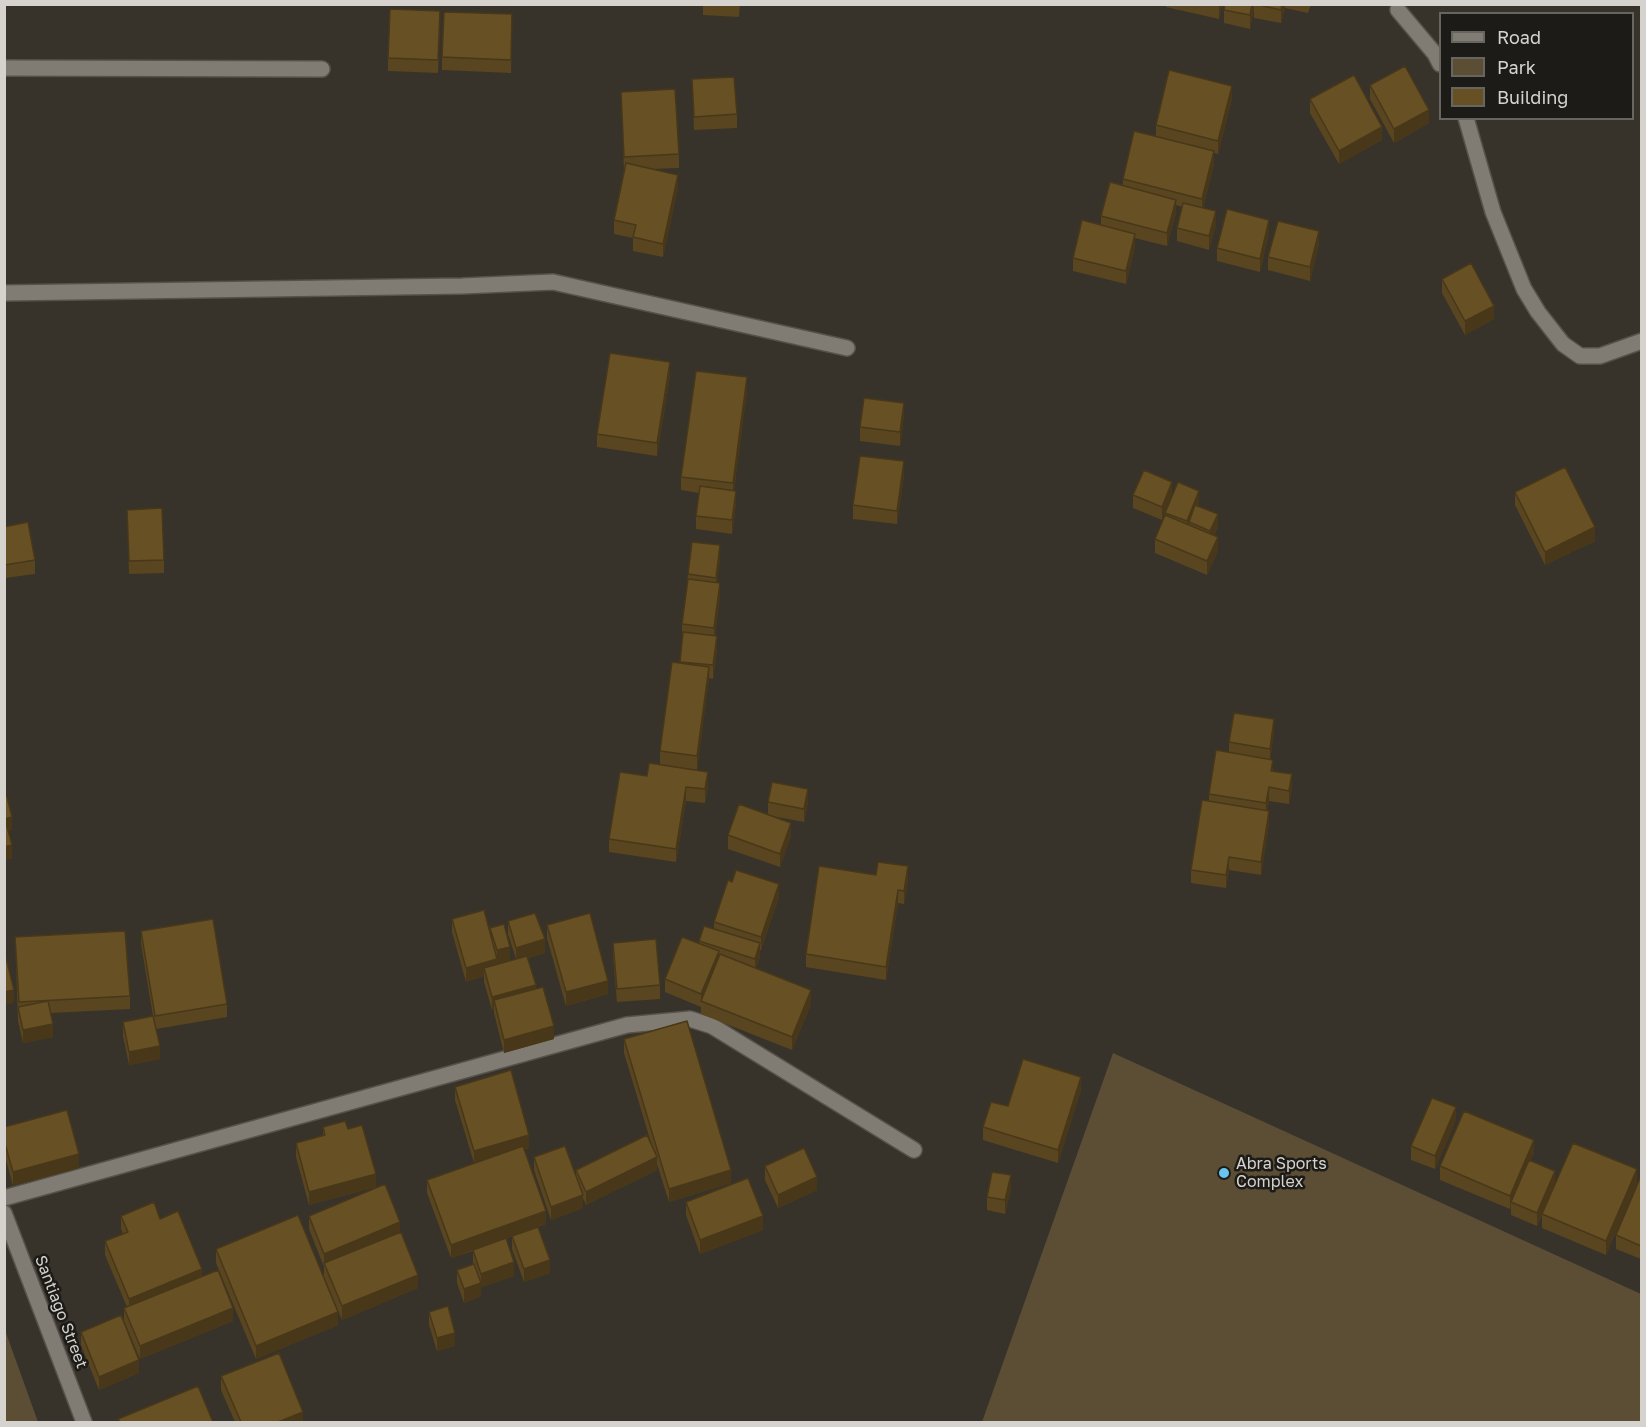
<!DOCTYPE html>
<html>
<head>
<meta charset="utf-8">
<style>
	body { margin:0 }
	#map { position:relative; width:1646px; height:1427px; overflow:hidden; background:#37332b; font-family:"Golos Text",sans-serif }
	canvas { display:block }
	.frame { position:absolute; inset:0; border:6px solid #d6d3ce; pointer-events:none }
	.legend { position:absolute; left:1439px; top:12px; width:195px; height:108px; box-sizing:border-box; background:#1d1b17; border:2px solid #676560; margin:0; padding:8px 10px; list-style:none; font-size:18px; color:#d6d3ce }
	.legend li { display:flex; align-items:center; gap:12px; height:30px }
	.legend b { width:30px; border:2px solid #676560 }
</style>
</head>
<body>
<div id="map">
<canvas width="1646" height="1427"></canvas>
<div class="frame"></div>
<ul class="legend">
<li><b style="height:8px;background:#817c73"></b>Road</li>
<li><b style="height:16px;background:#5c4e35"></b>Park</li>
<li><b style="height:16px;background:#675024"></b>Building</li>
</ul>
</div>
<script>
const ctx = document.querySelector('canvas').getContext('2d');
ctx.lineJoin = 'round';
function paint(path, color) {
  ctx.fillStyle = color;
  ctx.fill(path, 'evenodd');
}
function toPath(rows) {
  const path = new Path2D();
  for (const r of rows) {
    path.moveTo(r[0], r[1]);
    for (let i = 2; i < r.length; i += 2) path.lineTo(r[i], r[i + 1]);
  }
  return path;
}
function trace(path, color, width, dash) {
  ctx.strokeStyle = color;
  ctx.lineWidth = width;
  ctx.lineCap = dash ? 'butt' : 'round';
  ctx.setLineDash(dash || []);
  ctx.stroke(path);
}
function drawText(font, color, halo, rows, align = 'center') {
  ctx.font = font + ' "Golos Text",sans-serif';
  ctx.lineWidth = 5;
  ctx.setLineDash([]);
  ctx.textBaseline = 'middle';
  ctx.strokeStyle = halo;
  ctx.fillStyle = color;
  for (const [text, x, y, turn = 0] of rows) {
    ctx.save();
    ctx.translate(x, y);
    ctx.rotate((+turn || 0) * Math.PI / 180);
    ctx.textAlign = isNaN(turn) ? turn : align;
    if (halo) ctx.strokeText(text, 0, 0);
    ctx.fillText(text, 0, 0);
    ctx.restore();
  }
}
paint(toPath([
	[1113,1053,1641,1294,1641,1422,982,1422],
	[4,1330,5,1330,38,1422,5,1422]
]), '#5c4e35');
const street = toPath([
	[1398,10,1435,54,1440,64],
	[4,68,322,69],
	[1466,118,1493,212,1524,289,1538,312,1563,344,1580,356,1600,356,1642,341],
	[4,293,462,286,553,282,847,348],
	[4,1198,627,1025,690,1019,712,1026,914,1150]
]);
const secondary = toPath([
	[4,1213,84,1422]
]);
trace(street, '#56524b', 18);
trace(secondary, '#56524b', 18);
trace(street, '#817c73', 15);
trace(secondary, '#817c73', 15);
paint(toPath([
	[703,4,740,4,739,17,703,15],
	[1166,4,1222,4,1219,19,1166,7],
	[1255,4,1311,4,1308,13,1285,8,1281,23,1254,18,1254,7,1250,29,1224,23,1224,10],
	[440,24,438,73,388,71,388,58],
	[512,28,511,73,442,70,442,57],
	[692,79,737,114,737,128,694,130],
	[1370,85,1429,123,1394,143,1370,99],
	[621,92,679,154,679,168,652,169,678,188,663,257,633,251,633,238,614,234,614,220,624,170],
	[1232,99,1218,154,1214,153,1214,164,1203,208,1216,225,1209,250,1177,241,1177,228,1182,207,1176,205,1176,213,1167,246,1135,238,1135,247,1126,284,1073,271,1073,258,1101,225,1101,216,1123,186,1123,179,1156,136,1156,125],
	[1310,99,1382,140,1339,164,1310,113],
	[1269,233,1260,272,1217,261,1217,248],
	[1319,244,1310,281,1268,270,1268,257],
	[1442,279,1494,319,1465,335,1442,293],
	[670,376,657,456,597,447,597,434],
	[747,390,734,490,736,504,732,534,696,529,696,516,699,493,681,490,681,477],
	[904,416,900,446,860,441,860,427],
	[904,475,897,524,853,519,853,505],
	[1172,482,1162,520,1133,508,1133,495],
	[1515,492,1595,541,1545,565,1515,505],
	[1199,504,1199,506,1218,527,1214,536,1218,551,1207,575,1155,553,1155,539,1165,516,1165,513],
	[127,510,164,560,164,573,129,574],
	[4,527,35,560,35,574,5,578,4,573],
	[720,559,717,583,720,596,715,636,717,649,713,679,709,678,697,770,663,765,708,785,705,803,686,801,676,862,609,852,609,839,647,776,660,764,660,751,680,663,683,638,682,637,682,624,688,574],
	[1274,733,1270,760,1273,771,1292,788,1289,804,1269,801,1267,811,1269,824,1261,875,1229,870,1226,888,1191,883,1191,870,1209,801,1209,794,1229,753,1229,742],
	[768,802,808,802,804,822,772,816,791,836,780,867,728,849,728,835,768,815],
	[908,880,904,904,898,903,886,980,806,967,806,954],
	[779,897,761,950,760,950,760,957,756,968,811,1004,792,1050,701,1014,701,1007,665,992,665,979,699,943,699,941,714,929,714,922],
	[452,919,490,934,490,928,510,960,497,964,497,965,516,959,508,934,508,921,545,953,528,958,536,989,554,1039,504,1053,494,1013,494,1010,492,1010,484,982,484,976,466,982,452,932],
	[547,925,608,994,566,1006,547,938],
	[141,931,227,1004,227,1017,156,1029,160,1059,129,1065,123,1036,123,1022,153,1016,141,944],
	[15,937,130,996,130,1009,51,1013,53,1037,23,1043,18,1021],
	[613,943,660,985,660,999,617,1002,613,956],
	[624,1039,731,1183,669,1202,657,1164,657,1170,586,1205,583,1198,583,1208,551,1220,534,1170,534,1157,576,1175,576,1170,652,1146,624,1053],
	[455,1087,529,1148,524,1150,546,1224,538,1227,550,1273,524,1282,512,1249,512,1236,506,1239,514,1276,481,1287,481,1296,464,1303,457,1283,457,1270,473,1264,473,1251,451,1258,427,1193,427,1180,474,1163,455,1100],
	[1081,1090,1058,1163,983,1140,983,1127,1008,1106],
	[1456,1120,1435,1169,1411,1160,1411,1146],
	[4,1127,79,1168,13,1186,4,1153],
	[323,1127,348,1129,376,1187,309,1205,296,1157,296,1143,323,1135],
	[1534,1153,1530,1161,1555,1184,1637,1183,1606,1255,1542,1228,1542,1215,1537,1226,1511,1215,1511,1206,1510,1209,1440,1180,1440,1166],
	[765,1166,817,1190,778,1208,765,1180],
	[1641,1176,1641,1259,1616,1249,1616,1235],
	[1011,1189,1005,1214,987,1210,987,1197],
	[686,1202,763,1230,700,1254,686,1215],
	[121,1216,160,1219,233,1321,140,1359,124,1321,124,1308,127,1307,105,1255,105,1241,123,1234,121,1229],
	[309,1216,400,1232,418,1288,342,1320,324,1277,324,1267,309,1229],
	[216,1249,338,1325,256,1359,216,1263],
	[429,1312,455,1346,437,1351,429,1325],
	[81,1332,139,1373,99,1390,81,1345],
	[221,1376,303,1422,235,1422,221,1390]
]), '#59451f');
paint(toPath([
	[1219,4,1222,4,1219,19],
	[1252,4,1254,4,1254,7,1250,29,1250,15],
	[1282,4,1285,4,1285,8,1281,23,1281,10],
	[1232,86,1232,99,1218,154,1218,141],
	[1429,110,1429,123,1394,143,1394,129],
	[1382,127,1382,140,1339,164,1339,151],
	[1214,151,1214,164,1202,212,1202,199],
	[678,175,678,188,663,257,663,244],
	[1176,200,1176,213,1167,246,1167,233],
	[1216,211,1216,225,1209,250,1209,236],
	[1269,220,1269,233,1260,272,1260,259],
	[1319,231,1319,244,1310,281,1310,267],
	[1135,234,1135,247,1126,284,1126,271],
	[1494,306,1494,319,1465,335,1465,321],
	[670,362,670,376,657,456,657,443],
	[747,377,747,390,733,497,733,483],
	[904,403,904,416,900,446,900,432],
	[904,461,904,475,897,524,897,511],
	[1172,482,1172,495,1162,520,1162,507],
	[736,491,736,504,732,534,732,520],
	[1199,491,1199,504,1192,523,1189,522,1189,530,1187,535,1187,521],
	[1218,514,1218,527,1210,544,1210,531],
	[1595,527,1595,541,1545,565,1545,552],
	[1218,537,1218,551,1207,575,1207,561],
	[720,545,720,559,716,592,716,578],
	[720,583,720,596,714,642,714,628],
	[717,636,717,649,713,679,713,665],
	[709,667,709,680,697,770,697,756],
	[1274,719,1274,733,1270,762,1270,749],
	[708,772,708,785,705,803,705,789],
	[1292,774,1292,788,1289,804,1289,791],
	[686,787,686,801,676,862,676,849],
	[1269,787,1269,801,1266,817,1266,803],
	[808,789,808,802,804,822,804,809],
	[1269,811,1269,824,1261,875,1261,862],
	[12,817,12,830,5,832,5,819],
	[791,823,791,836,780,867,780,854],
	[12,845,12,859,4,860,4,847],
	[1229,857,1229,870,1226,888,1226,875],
	[908,866,908,880,904,904,904,891],
	[779,884,779,897,761,950,761,937],
	[898,890,898,903,886,980,886,967],
	[545,939,545,953,516,961,516,948],
	[760,943,760,957,755,972,755,959],
	[510,947,510,960,497,964,497,973,484,968,484,976,466,982,466,968,497,959,497,950],
	[719,951,719,965,701,1001,701,994],
	[608,981,608,994,566,1006,566,992],
	[536,985,536,998,494,1000,494,1010,492,1010,492,997],
	[14,990,14,1003,4,1005,4,992],
	[811,990,811,1004,792,1050,792,1037],
	[53,1024,53,1037,23,1043,23,1030],
	[554,1026,554,1039,504,1053,504,1040],
	[160,1046,160,1059,129,1065,129,1052],
	[1081,1077,1081,1090,1058,1163,1058,1150],
	[1456,1107,1456,1120,1435,1169,1435,1156],
	[529,1135,529,1148,474,1165,474,1151],
	[1534,1140,1534,1153,1513,1202,1511,1202,1511,1206,1510,1209,1510,1196],
	[79,1154,79,1168,13,1186,13,1172],
	[657,1157,657,1170,586,1205,586,1192],
	[1637,1169,1637,1183,1606,1255,1606,1241],
	[731,1170,731,1183,669,1202,669,1189],
	[1555,1171,1555,1184,1537,1226,1537,1213],
	[376,1174,376,1187,309,1205,309,1192],
	[1011,1175,1011,1189,1005,1214,1005,1200],
	[817,1177,817,1190,778,1208,778,1195],
	[583,1195,583,1208,551,1220,551,1207],
	[546,1211,546,1224,451,1258,451,1245],
	[763,1216,763,1230,700,1254,700,1240],
	[400,1222,400,1235,324,1263,324,1267,324,1254],
	[550,1260,550,1273,524,1282,524,1269],
	[514,1262,514,1276,481,1287,481,1274],
	[202,1269,202,1282,129,1312,129,1299],
	[418,1275,418,1288,342,1320,342,1306],
	[481,1283,481,1296,464,1303,464,1289],
	[233,1308,233,1321,140,1359,140,1346],
	[338,1312,338,1325,256,1359,256,1346],
	[455,1333,455,1346,437,1351,437,1338],
	[139,1360,139,1373,99,1390,99,1377],
	[303,1412,303,1422,278,1422]
]), '#483819');
const building = toPath([
	[1225,4,1252,4,1250,15,1224,10,1225,4],
	[1255,4,1282,4,1281,10,1255,4],
	[390,9,440,11,438,60,388,58,390,9],
	[444,12,512,14,511,60,442,57,444,12],
	[1405,66,1429,110,1394,129,1370,85,1405,66],
	[1169,70,1232,86,1218,141,1156,125,1169,70],
	[1354,75,1382,127,1339,151,1310,99,1354,75],
	[734,77,737,114,694,117,692,79,734,77],
	[675,89,679,154,624,157,621,92,675,89],
	[1134,131,1214,151,1202,199,1123,179,1134,131],
	[626,163,678,175,663,244,633,237,636,225,614,220,626,163],
	[1110,182,1176,200,1167,233,1101,216,1110,182],
	[1183,203,1216,211,1209,236,1177,228,1183,203],
	[1227,209,1269,220,1260,259,1217,248,1227,209],
	[1082,220,1135,234,1126,271,1073,258,1082,220],
	[1278,221,1319,231,1310,267,1268,257,1278,221],
	[1471,263,1494,306,1465,321,1442,279,1471,263],
	[610,353,670,362,657,443,597,434,610,353],
	[696,371,747,377,733,483,681,477,696,371],
	[864,398,904,403,900,432,860,427,864,398],
	[860,456,904,461,897,511,853,505,860,456],
	[1565,467,1595,527,1545,552,1515,492,1565,467],
	[1144,470,1172,482,1162,507,1133,495,1144,470],
	[1178,482,1199,491,1187,521,1165,513,1178,482],
	[700,486,736,491,732,520,696,516,700,486],
	[1195,505,1218,514,1210,531,1189,522,1195,505],
	[162,508,164,560,129,561,127,510,162,508],
	[1165,515,1218,537,1207,561,1155,539,1165,515],
	[28,522,35,560,5,565,4,560,4,527,28,522],
	[692,542,720,545,716,578,688,574,692,542],
	[688,579,720,583,714,628,682,624,688,579],
	[683,632,717,636,713,665,680,662,683,632],
	[672,662,709,667,697,756,660,751,672,662],
	[1234,713,1274,719,1270,749,1229,742,1234,713],
	[1216,750,1273,760,1271,771,1292,774,1289,791,1269,787,1266,803,1209,794,1216,750],
	[649,763,708,772,705,789,686,787,676,849,609,839,620,772,647,776,649,763],
	[772,782,808,789,804,809,768,802,772,782],
	[4,797,7,797,12,817,5,819,12,845,4,847,4,797],
	[1202,800,1269,811,1261,862,1229,857,1226,875,1191,870,1202,800],
	[739,804,791,823,780,854,728,835,739,804],
	[878,862,908,866,904,891,898,890,886,967,806,954,819,866,876,875,878,862],
	[736,870,779,884,761,937,714,922,728,880,732,882,736,870],
	[484,910,497,959,466,968,452,919,484,910],
	[535,913,545,939,516,948,508,921,535,913],
	[590,913,608,981,566,992,547,925,590,913],
	[213,919,227,1004,155,1016,141,931,213,919],
	[504,924,510,947,497,950,490,928,504,924],
	[704,926,760,943,755,959,699,941,704,926],
	[125,931,130,996,19,1002,15,937,125,931],
	[682,937,719,951,701,994,665,979,682,937],
	[656,939,660,985,617,989,613,943,656,939],
	[4,950,14,990,4,992,4,950],
	[720,954,811,990,792,1037,701,1001,720,954],
	[527,956,536,985,492,997,484,968,527,956],
	[543,987,554,1026,504,1040,494,1000,543,987],
	[48,1001,53,1024,23,1030,18,1007,48,1001],
	[153,1016,160,1046,129,1052,123,1022,153,1016],
	[687,1021,731,1170,669,1189,624,1039,687,1021],
	[1023,1059,1081,1077,1058,1150,983,1127,991,1102,1008,1106,1023,1059],
	[511,1070,529,1135,474,1151,455,1087,511,1070],
	[1432,1098,1456,1107,1435,1156,1411,1146,1432,1098],
	[67,1110,79,1154,13,1172,4,1140,4,1127,67,1110],
	[1464,1111,1534,1140,1510,1196,1440,1166,1464,1111],
	[345,1121,348,1129,362,1125,376,1174,309,1192,296,1143,325,1135,323,1127,345,1121],
	[647,1135,657,1157,586,1192,576,1170,647,1135],
	[1573,1143,1637,1169,1606,1241,1542,1214,1573,1143],
	[523,1146,546,1211,451,1245,427,1180,523,1146],
	[565,1146,583,1195,551,1207,534,1157,565,1146],
	[804,1148,817,1177,778,1195,765,1166,804,1148],
	[1529,1160,1555,1171,1537,1213,1511,1202,1529,1160],
	[992,1172,1011,1175,1005,1200,987,1197,992,1172],
	[1641,1176,1641,1246,1616,1235,1641,1176],
	[748,1178,763,1216,700,1240,686,1202,748,1178],
	[385,1184,400,1222,324,1254,309,1216,385,1184],
	[154,1202,160,1219,178,1211,202,1269,129,1299,105,1241,128,1232,121,1216,154,1202],
	[298,1215,338,1312,256,1346,216,1249,298,1215],
	[538,1227,550,1260,524,1269,512,1236,538,1227],
	[401,1232,418,1275,342,1306,324,1263,401,1232],
	[506,1238,514,1262,481,1274,473,1250,506,1238],
	[474,1264,481,1283,464,1289,457,1270,474,1264],
	[218,1270,233,1308,140,1346,124,1308,218,1270],
	[448,1306,455,1333,437,1338,429,1312,448,1306],
	[121,1315,139,1360,99,1377,81,1332,121,1315],
	[279,1353,303,1412,278,1422,241,1422,221,1376,279,1353],
	[198,1386,213,1422,120,1422,118,1419,198,1386]
]);
paint(building, '#675024');
trace(building, '#483819', 1.5);
for (const [x, y, r, color] of [
	[1224,1173,6,"#69c4f0"]
]) {
  const dot = new Path2D();
  dot.arc(x, y, r, 0, 2 * Math.PI);
  ctx.fillStyle = color;
  ctx.fill(dot);
  trace(dot, '#1d1b17', 2);
}
drawText('16px', '#d6d3ce', '#1d1b17', [
	["Abra Sports",1236,1164],
	["Complex",1236,1182]
], 'left');
drawText('16px', '#d6d3ce', '#1d1b17', [
	["Santiago Street",61,1312,69]
]);
</script>
</body>
</html>
